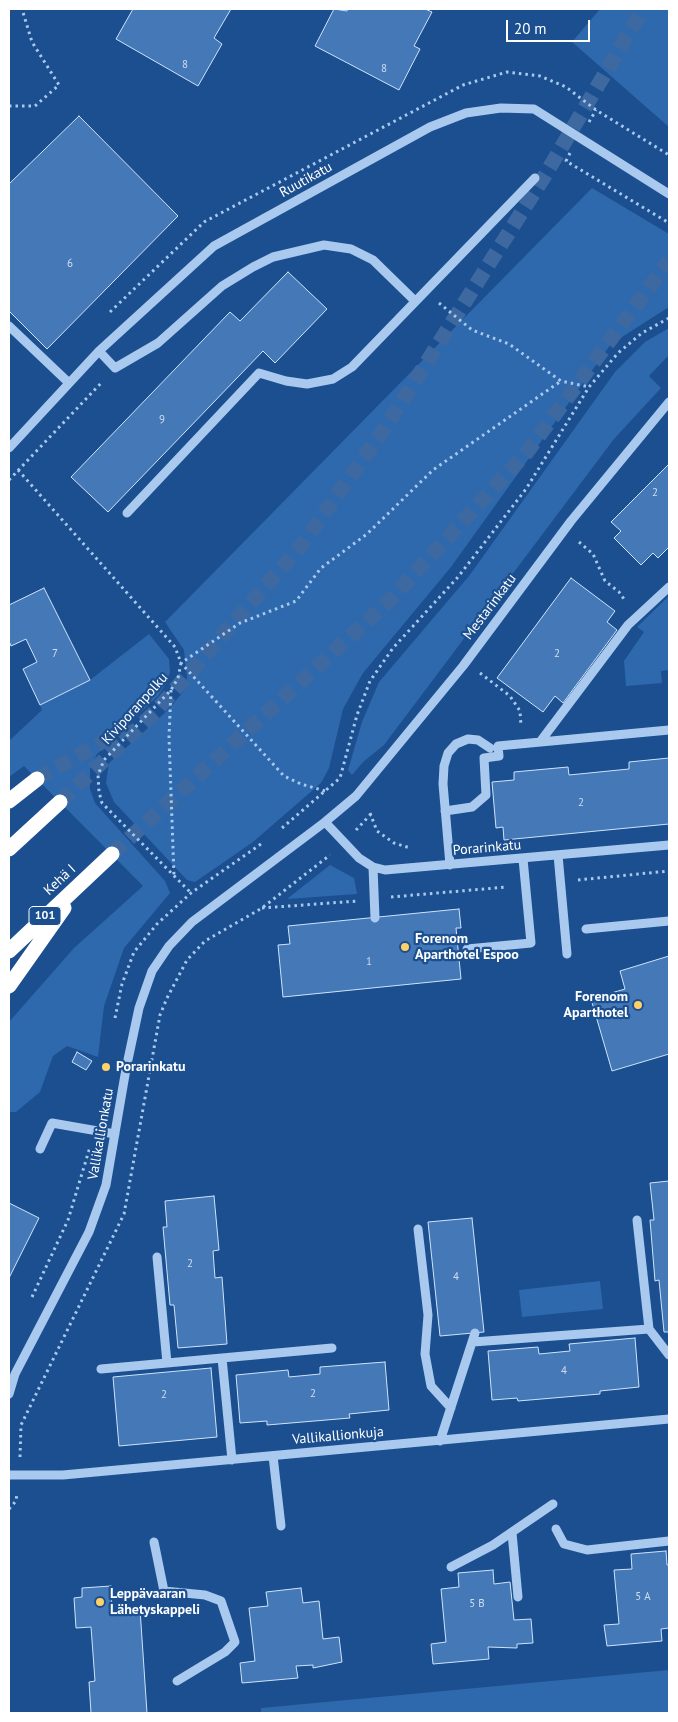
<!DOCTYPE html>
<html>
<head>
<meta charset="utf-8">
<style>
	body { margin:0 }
	#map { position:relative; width:678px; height:1722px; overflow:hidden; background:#1b4f8f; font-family:"PT Sans",sans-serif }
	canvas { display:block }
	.frame { position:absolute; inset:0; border:10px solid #fff; pointer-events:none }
	.scale { position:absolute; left:506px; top:20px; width:84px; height:22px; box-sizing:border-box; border:2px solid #fff; border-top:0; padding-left:6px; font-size:15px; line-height:18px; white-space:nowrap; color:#fff; -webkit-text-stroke:4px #1b4f8f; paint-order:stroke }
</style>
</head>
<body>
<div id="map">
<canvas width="678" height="1722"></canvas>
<div class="frame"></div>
<div class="scale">20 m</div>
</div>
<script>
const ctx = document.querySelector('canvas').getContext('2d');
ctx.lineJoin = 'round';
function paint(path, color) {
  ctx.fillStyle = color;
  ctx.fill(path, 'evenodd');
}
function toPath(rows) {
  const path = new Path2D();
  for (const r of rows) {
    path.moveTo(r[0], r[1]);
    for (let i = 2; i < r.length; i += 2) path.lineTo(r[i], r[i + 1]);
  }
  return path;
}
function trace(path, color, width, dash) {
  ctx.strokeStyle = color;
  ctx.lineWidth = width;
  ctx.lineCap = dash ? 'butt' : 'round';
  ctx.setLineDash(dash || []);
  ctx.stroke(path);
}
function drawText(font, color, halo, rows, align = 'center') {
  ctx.font = font + ' "PT Sans",sans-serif';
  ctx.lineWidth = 4.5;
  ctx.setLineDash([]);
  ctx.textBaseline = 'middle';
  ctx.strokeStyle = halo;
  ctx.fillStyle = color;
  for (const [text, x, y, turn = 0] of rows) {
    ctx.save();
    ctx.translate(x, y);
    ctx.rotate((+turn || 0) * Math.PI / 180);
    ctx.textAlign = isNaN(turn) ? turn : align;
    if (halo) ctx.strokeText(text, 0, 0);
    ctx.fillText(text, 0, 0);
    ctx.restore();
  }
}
paint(toPath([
	[600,9,669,9,669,127,572,42],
	[592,188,669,234,669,307,611,344,451,567,363,673,343,709,329,768,321,783,253,842,195,882,187,880,114,802,106,783,109,763,168,710,183,692,187,678,184,650,165,622],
	[669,328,669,355,649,376,661,388,614,439,384,745,363,762,352,775,348,770,362,722,379,682,469,576,615,372,645,342],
	[669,596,669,670,661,671,662,683,626,686,624,661,644,632,637,627],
	[149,634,169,659,170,672,166,684,158,696,97,754,90,769,90,789,95,803,165,881,170,893,124,948,104,1006,98,1057,67,1046,53,1056,40,1092,16,1112,9,1112,9,1022,74,948,143,886,24,766,9,777,9,741,42,710,40,705,90,680],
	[330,865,354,878,357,894,287,899],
	[600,1281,603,1309,522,1317,519,1290],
	[669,1670,669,1713,261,1713,261,1708]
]), '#2e69ad');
const building = toPath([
	[133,9,231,9,214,38,222,44,198,86,116,39,133,9],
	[334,9,347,11,348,9,425,9,432,12,414,46,420,49,399,90,315,46,334,9],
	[79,116,178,216,47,349,9,311,9,184,79,116],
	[288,272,327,309,275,363,263,351,108,512,71,477,230,312,240,321,288,272],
	[669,464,669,547,658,558,653,553,641,565,614,538,621,531,611,522,669,464],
	[571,578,615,611,607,622,617,630,563,703,555,696,543,712,497,678,571,578],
	[44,588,90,680,40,705,23,669,37,662,26,639,11,646,9,641,9,605,44,588],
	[669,758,669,824,504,840,503,827,496,828,492,782,514,780,514,772,568,767,569,775,629,769,629,762,669,758],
	[459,909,461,928,456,928,461,979,283,997,278,945,290,944,288,926,459,909],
	[669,956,669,1054,612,1071,591,999,625,989,620,971,669,956],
	[77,1052,92,1061,86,1070,72,1062,77,1052],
	[669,1181,669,1332,664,1332,659,1280,655,1281,650,1220,654,1220,650,1183,669,1181],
	[214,1196,219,1250,213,1251,215,1278,222,1277,227,1344,178,1348,174,1305,170,1305,163,1227,167,1227,165,1201,214,1196],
	[9,1203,39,1218,9,1278,9,1203],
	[472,1218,484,1332,440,1336,428,1222,472,1218],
	[635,1338,639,1387,600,1391,600,1394,518,1401,517,1398,492,1400,488,1351,538,1347,539,1354,570,1351,569,1344,635,1338],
	[385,1362,389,1410,349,1414,350,1418,267,1425,267,1421,240,1423,236,1375,288,1370,289,1377,320,1374,320,1367,385,1362],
	[211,1368,217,1437,119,1446,113,1377,211,1368],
	[666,1551,667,1565,669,1565,669,1628,661,1629,662,1641,607,1646,604,1625,619,1624,614,1570,632,1569,631,1554,666,1551],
	[493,1570,494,1584,510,1582,514,1620,531,1619,533,1643,517,1644,517,1648,488,1647,489,1659,433,1664,431,1644,446,1642,441,1589,459,1587,458,1573,493,1570],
	[111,1586,112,1611,140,1609,147,1713,91,1713,89,1682,95,1681,91,1627,76,1628,74,1598,82,1597,82,1588,111,1586],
	[301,1588,303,1603,319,1601,323,1639,339,1637,342,1662,313,1668,313,1665,296,1666,298,1678,242,1683,240,1663,255,1661,249,1608,268,1606,266,1592,301,1588]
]);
paint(building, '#4478b7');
trace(building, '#cfe3fa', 1);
trace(toPath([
	[37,779,135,723],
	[60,802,156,711,304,542,387,425,544,177,643,9],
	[112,854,388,602,527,452,669,261]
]), '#3d69a0', 15, [15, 8]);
trace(toPath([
	[9,106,35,106,59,85,32,42,22,9],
	[589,122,596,110],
	[570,153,566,161,669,223],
	[439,303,472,330,509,344,561,381,589,387],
	[110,312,204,222,463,85,507,72,540,76,566,87,596,110,669,155],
	[18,470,175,647,181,663,178,678,171,690,104,760,98,775,99,792,102,803,191,893],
	[9,480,103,381],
	[579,542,593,554,605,581,619,592,626,602],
	[480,673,510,696,520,711,521,726],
	[171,690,169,737,174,876],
	[325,791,301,784,284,776,181,663,240,623,296,601,321,568,367,534,433,470,561,381],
	[370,813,377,831,394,843,410,848],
	[282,828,340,778,357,715,370,681,393,648,458,577,526,489,589,387,618,353,642,333,669,318],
	[356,830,371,814],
	[578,880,669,871],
	[391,897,507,887],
	[262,908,358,901],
	[115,1018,122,984,134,952,157,924,191,893,261,844],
	[32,1297,68,1220,90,1147],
	[20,1457,21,1425,124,1214,160,1015,167,998,187,960,205,941,262,908,330,855],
	[9,1509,16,1501,17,1493]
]), '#a9c9ee', 3, [2.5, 4]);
trace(toPath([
	[9,326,69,383],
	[99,351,115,368,158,343,222,286,253,267,273,257,324,245,351,249,373,260,415,301],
	[9,448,99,351,214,246,430,127,466,113,501,108,534,109,669,194],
	[127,513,259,373,286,381,307,384,333,379,352,367,535,178],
	[540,742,628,625,669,587],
	[445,811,472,807,486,795,484,758,499,756,498,746,669,730],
	[325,822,359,858,373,867,385,870,669,845],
	[558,855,567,954],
	[450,865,443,784,444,766,448,753,456,744,468,739,478,740,490,748],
	[373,867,375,918],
	[586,929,669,921],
	[467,949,531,943,523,859],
	[40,1149,52,1123,115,1134],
	[637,1220,649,1329,669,1355],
	[418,1229,428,1315,425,1354,431,1386,451,1408],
	[157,1257,167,1363],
	[473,1342,649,1329],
	[222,1358,332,1348],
	[101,1369,222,1358,232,1460],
	[9,1394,15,1374,89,1232,106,1185,126,1069,139,1008,152,971,169,946,192,922,325,822,356,796,463,666,571,521,669,402],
	[440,1441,475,1333],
	[273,1456,281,1526],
	[9,1475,63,1475,669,1419],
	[556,1529,564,1544,587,1550,669,1541],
	[512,1533,518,1597],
	[154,1542,164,1591,205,1595,221,1601,235,1642,225,1652,177,1681],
	[451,1567,493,1545,553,1504]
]), '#a9c9ee', 9);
trace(toPath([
	[9,801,37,779],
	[9,849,60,802],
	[9,951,112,854],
	[9,986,64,908]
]), '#fff', 15);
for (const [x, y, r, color] of [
	[405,947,5,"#ffd166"],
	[638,1005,5,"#ffd166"],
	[106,1067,5,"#ffd166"],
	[100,1602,5,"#ffd166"]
]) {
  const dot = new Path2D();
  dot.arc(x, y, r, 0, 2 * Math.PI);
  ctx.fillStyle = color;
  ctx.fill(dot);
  trace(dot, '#1b4f8f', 2);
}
drawText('11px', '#d0dded', null, [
	["8",185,65],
	["8",384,69],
	["6",70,264],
	["9",162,420],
	["2",655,493],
	["7",55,654],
	["2",557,654],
	["2",581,803],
	["1",369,962],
	["2",190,1264],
	["4",456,1277],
	["4",564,1371],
	["2",313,1394],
	["2",164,1395],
	["5 A",643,1597],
	["5 B",477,1604]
]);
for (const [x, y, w] of [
	[45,916,32]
]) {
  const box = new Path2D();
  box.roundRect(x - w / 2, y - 9.5, w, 19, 4);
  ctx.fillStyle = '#1b4f8f';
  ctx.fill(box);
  trace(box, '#fff', 1);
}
drawText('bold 12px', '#fff', null, [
	["101",45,916]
]);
drawText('14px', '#fff', '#1b4f8f', [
	["Ruutikatu",306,180,-29],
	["Mestarinkatu",490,607,-53],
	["Kiviporanpolku",135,709,-48],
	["Porarinkatu",487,848,-5],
	["Kehä I",60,880,-43],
	["Vallikallionkatu",101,1134,-80],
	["Vallikallionkuja",338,1436,-5]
]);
drawText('bold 14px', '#fff', '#1b4f8f', [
	["Forenom",415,939],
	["Aparthotel Espoo",415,955],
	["Forenom",628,997,"right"],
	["Aparthotel",628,1013,"right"],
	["Porarinkatu",116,1067],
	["Leppävaaran",110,1594],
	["Lähetyskappeli",110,1610]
], 'left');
</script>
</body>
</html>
